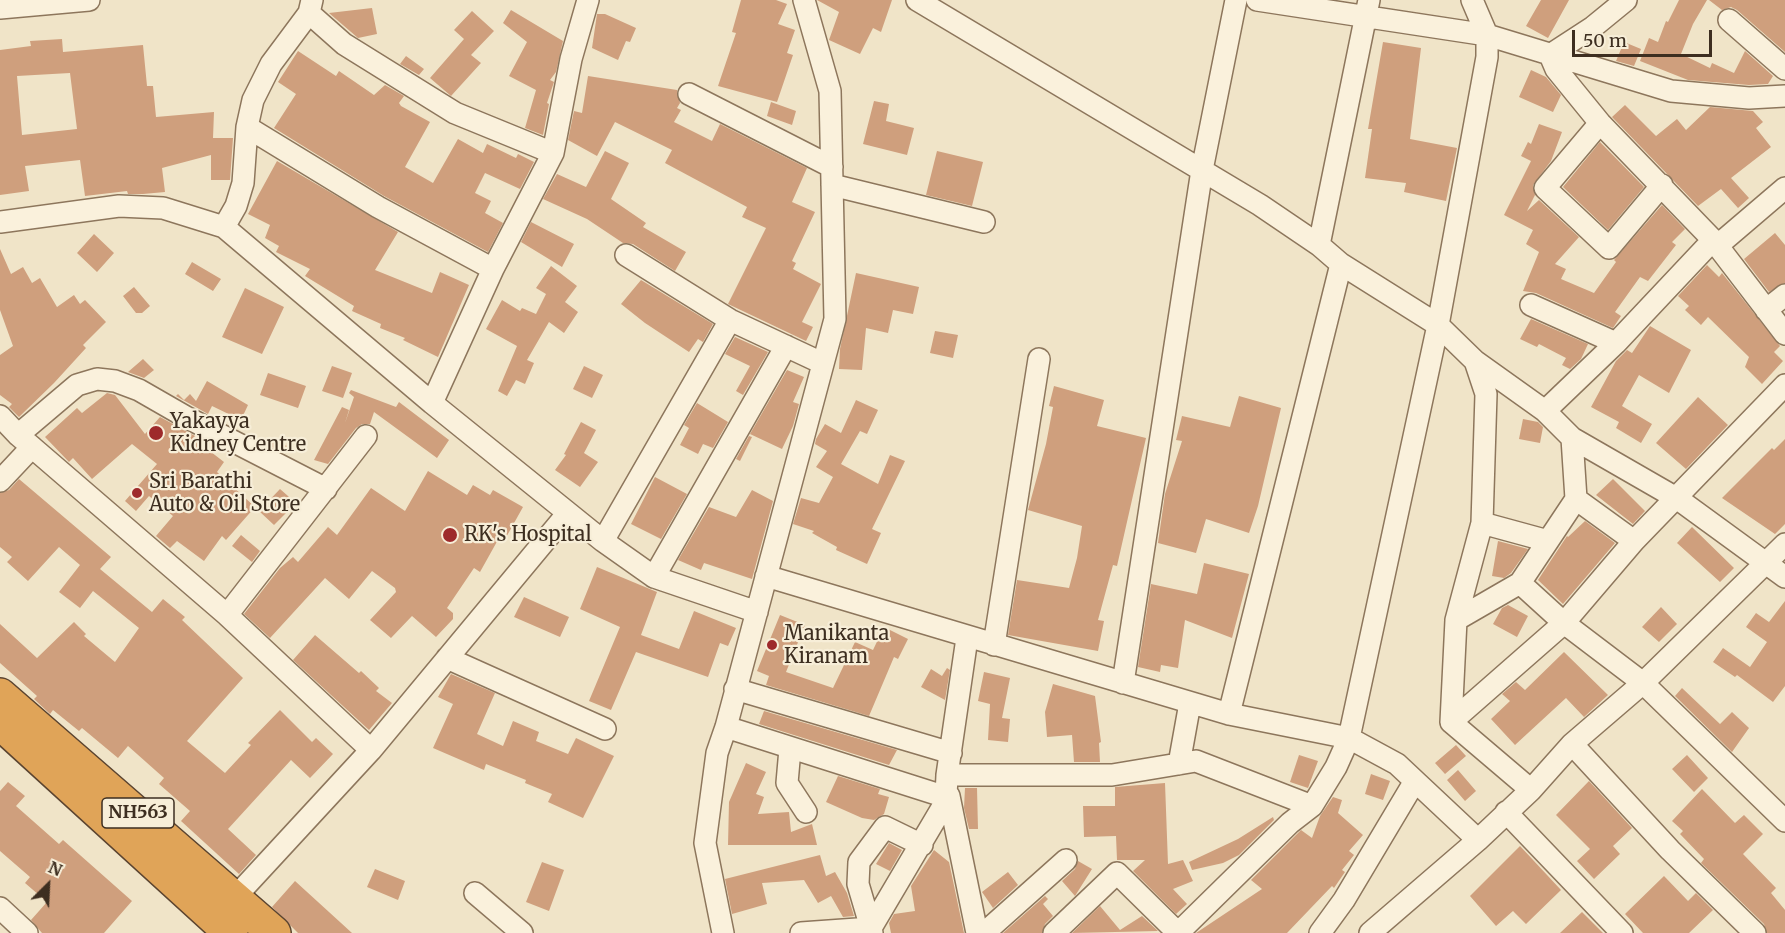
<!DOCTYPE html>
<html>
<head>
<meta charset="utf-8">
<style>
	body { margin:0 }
	#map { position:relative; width:1785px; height:933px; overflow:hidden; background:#f0e4c8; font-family:Merriweather,serif }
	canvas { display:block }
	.north { position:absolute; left:18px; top:855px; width:60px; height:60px; -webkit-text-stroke:4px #f7eed8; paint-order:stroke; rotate:24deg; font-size:16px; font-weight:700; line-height:24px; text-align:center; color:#3d2e20 }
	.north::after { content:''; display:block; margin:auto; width:21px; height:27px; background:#3d2e20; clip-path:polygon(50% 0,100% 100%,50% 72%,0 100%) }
	.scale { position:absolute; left:1572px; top:30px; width:140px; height:27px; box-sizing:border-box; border:3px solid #3d2e20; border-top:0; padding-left:8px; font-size:18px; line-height:21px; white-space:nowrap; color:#3d2e20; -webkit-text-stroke:4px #f7eed8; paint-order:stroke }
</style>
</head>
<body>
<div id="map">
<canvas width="1785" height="933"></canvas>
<div class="north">N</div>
<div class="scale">50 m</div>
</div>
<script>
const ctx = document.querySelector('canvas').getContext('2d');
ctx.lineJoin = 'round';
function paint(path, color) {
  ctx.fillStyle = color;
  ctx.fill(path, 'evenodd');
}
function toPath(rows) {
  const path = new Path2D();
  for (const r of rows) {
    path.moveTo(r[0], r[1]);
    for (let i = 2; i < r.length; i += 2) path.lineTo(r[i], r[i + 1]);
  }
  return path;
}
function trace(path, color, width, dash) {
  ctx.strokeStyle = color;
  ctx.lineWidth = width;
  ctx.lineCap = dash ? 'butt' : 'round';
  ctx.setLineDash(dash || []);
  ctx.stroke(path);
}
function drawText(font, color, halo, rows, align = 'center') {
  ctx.font = font + ' Merriweather,serif';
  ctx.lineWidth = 4.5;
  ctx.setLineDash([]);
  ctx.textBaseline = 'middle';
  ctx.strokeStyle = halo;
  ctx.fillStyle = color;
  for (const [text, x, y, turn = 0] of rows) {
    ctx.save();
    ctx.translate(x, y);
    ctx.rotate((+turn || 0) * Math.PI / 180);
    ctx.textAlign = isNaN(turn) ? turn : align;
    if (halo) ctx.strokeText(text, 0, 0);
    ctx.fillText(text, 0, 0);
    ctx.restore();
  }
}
paint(toPath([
	[741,0,776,0,787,4,778,24,795,30,787,53,793,55,777,102,718,86,736,33,732,32],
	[817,0,892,0,881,32,873,28,860,54,829,40,839,12],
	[1541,0,1569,0,1548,38,1526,26],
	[1679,0,1707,0,1693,24,1681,54,1710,68,1712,63,1734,73,1745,51,1773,76,1768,84,1749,85,1688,80,1640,61,1649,38,1658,42,1666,21,1668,22],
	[1709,0,1785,0,1785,52,1737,10,1731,7,1722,10],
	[372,8,377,34,358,38,329,13],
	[511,10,563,41,556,72,550,80,554,82,547,103,549,104,543,135,525,128,536,90,509,76,527,42,503,23],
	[472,11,494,31,471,55,481,63,451,96,430,78,464,39,454,30],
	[597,14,605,14,636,28,630,42,626,41,618,60,592,48],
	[62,39,63,52,143,45,147,86,153,86,156,117,214,112,213,138,233,138,230,180,211,180,211,155,162,168,165,192,143,194,128,194,127,191,85,196,80,160,25,166,29,191,0,195,0,50,31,46,30,41],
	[70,73,77,129,22,135,17,76],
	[1383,42,1421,48,1410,139,1457,148,1446,201,1404,192,1406,183,1365,178,1372,129,1368,129],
	[1624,42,1641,49,1634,66,1616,61],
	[298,51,336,76,339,71,374,95,385,85,404,96,399,103,401,106,430,122,405,167,433,183,458,139,483,153,487,144,516,158,518,154,534,162,520,189,485,173,475,193,491,201,485,213,503,223,488,252,384,196,274,128,296,94,278,82],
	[406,56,424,69,419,75,400,64],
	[1531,70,1546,77,1561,95,1553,112,1519,97],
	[588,76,677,90,680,103,677,108,681,110,674,122,712,141,720,124,807,168,792,202,815,212,792,261,796,263,793,269,821,284,802,322,813,327,806,341,728,304,766,228,742,217,747,207,665,163,672,150,615,122,597,156,568,140,574,111,582,113],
	[874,101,889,104,886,121,914,128,907,155,863,144],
	[771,102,796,111,792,125,767,116],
	[1625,105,1656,136,1677,119,1686,130,1710,107,1753,111,1763,122,1756,128,1771,147,1731,178,1749,198,1738,208,1721,189,1698,206,1612,117],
	[1539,124,1562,132,1551,161,1533,185,1535,195,1527,211,1539,200,1579,237,1555,264,1566,269,1561,279,1594,293,1616,262,1614,260,1662,205,1685,229,1672,242,1676,245,1648,281,1640,277,1615,312,1621,316,1613,328,1536,293,1523,291,1539,252,1526,244,1533,230,1504,215,1531,161,1521,156,1528,142,1531,144],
	[1600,142,1644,187,1608,230,1563,187],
	[605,151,629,163,611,199,646,223,643,227,686,252,675,271,633,244,623,243,587,219,543,199,557,174,586,187],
	[937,151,983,162,972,206,926,195],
	[277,161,398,232,375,270,432,293,440,272,469,285,438,357,403,340,405,338,380,328,381,324,352,311,354,306,305,276,310,269,276,252,279,246,265,238,270,225,248,214],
	[531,222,574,244,562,267,521,242],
	[1775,233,1785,245,1785,283,1769,292,1744,259],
	[94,234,114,253,97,272,77,253],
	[0,249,11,274,23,267,32,283,40,278,57,307,74,295,80,304,85,300,106,322,83,345,86,348,54,383,19,417,9,407,12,404,0,395,0,355,13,346,0,310],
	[192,262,221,279,213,291,185,274],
	[1707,265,1719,277,1722,273,1780,346,1774,352,1783,361,1762,384,1745,367,1749,357,1708,317,1701,325,1685,310,1689,306,1678,296],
	[551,266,577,286,565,302,578,312,564,333,549,322,527,360,534,363,525,384,516,380,507,396,498,391,517,346,486,329,502,300,520,311,522,308,536,314,546,294,536,288],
	[856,273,919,287,913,314,893,310,888,333,866,328,862,370,839,369,840,349],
	[641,280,713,324,703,342,698,339,689,352,645,323,621,304],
	[134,287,150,306,142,313,136,313,123,296],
	[245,288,284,307,262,354,222,337],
	[1531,319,1588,344,1581,359,1570,369,1562,365,1566,358,1539,344,1537,347,1520,339],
	[1650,326,1691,350,1669,393,1639,375,1622,406,1652,424,1641,443,1616,428,1619,422,1591,407,1616,361,1627,350,1632,353],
	[935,331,958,335,953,358,930,353],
	[735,337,768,352,743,395,736,391,750,366,725,354],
	[143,359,154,370,144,378,128,372],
	[332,366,352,373,343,398,322,391],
	[584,366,603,375,592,398,573,389],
	[787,370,804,377,793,402,799,404,793,426,782,449,750,434],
	[268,373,306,386,298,408,260,395],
	[207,381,248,405,241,420,212,406,208,414,176,396,178,394,184,400,190,394,196,401],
	[1054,386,1104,400,1097,426,1146,438,1117,566,1113,565,1098,620,1104,621,1098,651,1008,635,1017,580,1069,588,1077,558,1082,526,1028,510,1046,444,1053,407,1049,406],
	[351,390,396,407,399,402,449,440,437,458,374,412,370,424,362,424,356,428,328,464,314,460,342,407,349,410,345,423,354,397,349,393],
	[107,393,115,395,145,434,160,417,195,436,193,438,224,462,217,472,255,507,226,540,222,536,204,561,177,541,170,548,156,536,173,516,149,496,136,511,125,501,157,464,132,444,92,479,73,458,69,462,45,437,77,408,82,413],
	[1239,396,1281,408,1258,506,1249,533,1206,519,1196,553,1158,543,1165,494,1182,441,1176,440,1182,416,1230,427],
	[1698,397,1728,425,1686,469,1656,443],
	[856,400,878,410,867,434,860,431,841,464,878,484,890,455,905,461,872,529,881,533,867,564,836,550,837,547,812,533,814,531,793,524,801,498,819,503,833,477,816,467,827,451,815,444,816,439,825,424,841,433],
	[697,403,728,422,713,448,703,444,698,454,680,445,689,428,684,425],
	[1523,419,1538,422,1543,427,1540,443,1519,439],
	[581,422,596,430,584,453,598,462,580,487,555,470,566,455,564,454],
	[749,436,752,437,740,461,736,459],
	[268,438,287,446,284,453,266,444],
	[1785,439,1785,524,1775,534,1722,498,1772,448,1774,450],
	[428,471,467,495,473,485,490,495,493,490,523,507,504,541,499,538,480,572,474,568,447,608,453,613,453,619,436,637,412,616,391,638,370,620,396,592,395,588,372,571,349,599,325,578,270,638,244,614,280,568,293,557,298,562,328,527,337,535,371,488,405,511],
	[655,477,687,494,661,539,631,524],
	[19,479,111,557,100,569,152,612,163,599,185,617,182,620,243,678,187,741,225,773,251,745,248,743,280,710,312,742,316,738,333,754,310,778,291,760,228,829,256,855,239,874,181,821,190,811,159,784,164,778,128,746,118,758,82,728,79,731,53,710,50,714,34,699,37,696,0,663,0,624,37,658,74,622,86,634,84,636,115,662,139,628,93,591,80,608,59,592,80,565,59,547,28,581,7,562,12,557,0,547,0,493,9,490],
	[1613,479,1645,511,1633,524,1596,495],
	[280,489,296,503,274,525,259,511],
	[752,490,773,501,752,579,704,563,701,570,678,560,709,507,736,517],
	[1585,521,1615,543,1563,604,1538,580,1567,536,1568,537],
	[1692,527,1734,568,1720,582,1677,543],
	[241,535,260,551,252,562,232,546],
	[1498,541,1528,549,1511,573,1504,578,1492,576],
	[1204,563,1249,574,1232,638,1185,620,1178,668,1161,665,1160,672,1138,667,1151,584,1197,594],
	[597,567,657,592,641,635,679,649,694,611,736,628,728,646,720,643,708,677,636,652,611,710,589,701,620,627,580,609],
	[524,597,569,617,560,637,514,617],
	[1785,601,1785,686,1773,702,1737,675,1735,677,1713,662,1723,648,1750,667,1767,642,1746,627,1756,613,1769,622],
	[1508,605,1528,616,1517,637,1493,624,1502,608],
	[1661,607,1677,624,1659,642,1642,627],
	[780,615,805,625,786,672,833,688,855,642,873,650,884,627,908,639,898,659,894,657,869,716,766,685,769,676,757,671],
	[315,635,359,673,361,671,379,688,376,691,392,703,369,730,293,660],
	[1564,652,1608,695,1584,717,1566,698,1515,745,1491,719,1510,701,1502,694,1516,682,1525,690],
	[947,668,950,670,945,700,921,687,931,669,942,676],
	[984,672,1010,678,1002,718,1010,719,1008,742,988,740,990,704,978,701],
	[451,674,495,693,477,734,503,746,513,721,539,732,536,741,568,754,576,738,614,756,583,818,548,802,552,794,525,783,526,780,486,764,484,770,433,748,453,704,438,697],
	[1053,684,1095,696,1101,742,1099,743,1100,762,1074,762,1072,735,1047,737,1045,712],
	[1682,688,1720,724,1732,712,1749,728,1732,752,1675,696],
	[764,711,897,750,889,765,759,724],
	[1456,745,1466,756,1445,774,1435,763],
	[1299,755,1318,761,1308,788,1290,782],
	[1687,755,1708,778,1694,792,1672,769],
	[746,763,766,772,756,794,764,797,758,814,789,812,791,832,812,824,817,845,728,845,729,802],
	[1458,770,1476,791,1465,801,1447,780],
	[1371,774,1390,781,1383,800,1365,794],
	[838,776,880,789,878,794,889,797,884,814,874,820,862,818,826,802],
	[1589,781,1632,828,1613,846,1620,854,1594,879,1577,861,1590,849,1556,815],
	[8,782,25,796,16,806,59,844,63,840,132,901,104,933,42,933,31,920,47,902,25,883,30,877,0,851,0,791],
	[1165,783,1168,864,1183,860,1193,881,1173,889,1187,904,1176,914,1133,871,1145,860,1117,860,1116,836,1084,837,1083,806,1115,806,1115,787],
	[965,788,977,788,978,829,969,829,964,808],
	[1702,789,1735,823,1744,815,1763,834,1743,854,1776,888,1771,893,1785,910,1785,933,1767,933,1764,924,1701,863,1704,859,1680,834,1683,831,1672,821],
	[1333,797,1342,800,1338,813,1363,835,1349,851,1354,855,1342,870,1345,872,1334,888,1332,886,1287,933,1196,933,1262,889,1251,880,1301,830,1312,838,1320,816],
	[1273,817,1274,820,1239,855,1223,863,1192,870,1189,862,1238,839],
	[889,843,902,850,890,871,876,864],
	[1520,846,1561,890,1526,924,1513,911,1496,926,1470,896],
	[934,850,949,862,964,933,891,933,889,923,894,914,915,911,911,886],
	[820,855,826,876,835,872,847,893,854,916,843,917,831,896,818,903,804,880,762,883,767,904,732,914,725,879],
	[1078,861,1092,869,1075,896,1062,881,1075,869],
	[542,862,564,870,549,911,526,902],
	[375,869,405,881,398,900,367,887],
	[1008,872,1018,885,993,908,982,892],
	[1664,876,1688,901,1696,893,1713,910,1689,933,1643,933,1625,914],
	[295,881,352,933,298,933,272,907],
	[1045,896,1048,899,1043,904,1053,916,1045,924,1042,933,1003,933],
	[1100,906,1120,930,1142,916,1158,931,1072,933],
	[1582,912,1603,933,1560,933]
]), '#cf9f7d');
const street = toPath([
	[312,0,309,13,344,44,455,113,553,153],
	[588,0,571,59,553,153,493,269,432,403,603,541,730,320],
	[917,0,1260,205,1319,245,1341,264,1438,325,1475,361,1545,411,1572,438,1678,499,1785,577],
	[1257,0,1487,35,1671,91,1749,98,1785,96],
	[1626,0,1593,27,1550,55,1556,69,1600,123,1713,240,1785,334],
	[0,8,89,0],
	[1729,20,1785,69],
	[689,94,832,167],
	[1600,123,1545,188,1609,248,1662,185],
	[247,127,378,207,493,269],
	[832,185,984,222],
	[0,222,119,206,163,208,224,227,432,403],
	[224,227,236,206,243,183,247,127,253,100,271,64,309,13],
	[1319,245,1369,0],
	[1717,246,1785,188],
	[626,255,730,320,822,363],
	[1531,305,1616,343],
	[1766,310,1785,295],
	[1545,411,1616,343,1713,240],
	[0,416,18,435,227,615,371,750],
	[18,435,77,385,97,379,115,381,139,390,186,417,326,489],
	[0,481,32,447],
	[1576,499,1634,541],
	[1482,523,1548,541],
	[603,541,654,577,757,612],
	[766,576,1229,714,1349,738,1397,764,1478,840,1370,933],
	[654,577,786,346],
	[1520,583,1564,623,1643,683,1785,821],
	[227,615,366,436],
	[1456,620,1520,583,1576,499,1572,438],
	[967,638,947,775,946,797,949,796,977,933],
	[994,645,1039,359],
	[447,658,605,729],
	[1123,683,1202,170,1236,0],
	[735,689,951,753],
	[1229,714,1341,264],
	[1451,722,1564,623,1634,541,1785,385],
	[1451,722,1456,620,1482,523,1486,394,1475,361],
	[1451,722,1531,790],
	[726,727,946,797],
	[1572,744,1670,850,1755,933],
	[790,749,787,783,806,812],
	[1179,764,1190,703],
	[947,775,1112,775,1196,761,1312,806],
	[1506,812,1622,933],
	[1478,840,1531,790,1572,744,1643,683,1785,544],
	[475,893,522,933],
	[226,907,371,750,568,513],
	[0,908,27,933],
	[992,926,1066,860],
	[723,933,705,843,717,753,726,727,835,319,830,91,804,0],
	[801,933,871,928,858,884,859,862,885,827,922,845],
	[872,933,871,928,949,796],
	[1054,933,1117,873,1178,933,1290,823,1312,806,1336,767,1349,738,1438,325,1487,57,1487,35,1472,0],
	[1320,933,1344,900,1415,781]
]);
const highway = toPath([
	[0,695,274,933],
	[6,728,231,933]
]);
trace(street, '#8d765c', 24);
trace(highway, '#5b4430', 36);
trace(street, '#faf1dc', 21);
trace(highway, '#e0a458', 33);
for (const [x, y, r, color] of [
	[156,433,8,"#9e2a2b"],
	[137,493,6,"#9e2a2b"],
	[450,535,8,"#9e2a2b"],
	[772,645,6,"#9e2a2b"]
]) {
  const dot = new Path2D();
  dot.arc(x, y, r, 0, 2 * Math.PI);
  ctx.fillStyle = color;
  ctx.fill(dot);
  trace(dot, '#f7eed8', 2);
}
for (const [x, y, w] of [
	[138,813,72]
]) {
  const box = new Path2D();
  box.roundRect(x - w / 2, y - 15, w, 30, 4.5);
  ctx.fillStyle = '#f7eed8';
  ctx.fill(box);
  trace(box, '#3d2e20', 1.5);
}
drawText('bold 18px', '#3d2e20', null, [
	["NH563",138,813]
]);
drawText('20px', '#3d2e20', '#f7eed8', [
	["Yakayya",170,422],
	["Kidney Centre",170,445],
	["Sri Barathi",149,482],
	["Auto & Oil Store",149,505],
	["RK's Hospital",464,535],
	["Manikanta",784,634],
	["Kiranam",784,657]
], 'left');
</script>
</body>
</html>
